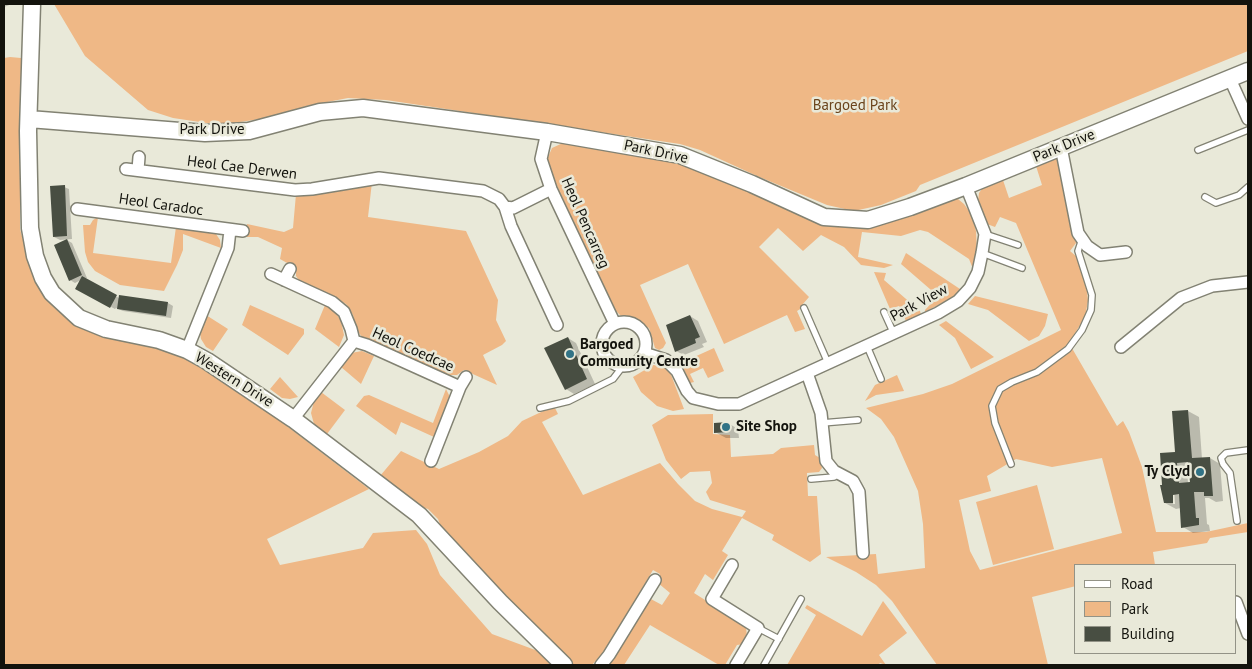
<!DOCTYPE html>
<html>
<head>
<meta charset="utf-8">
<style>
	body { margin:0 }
	#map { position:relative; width:1252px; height:669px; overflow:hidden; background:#e9e9d9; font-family:"PT Sans",sans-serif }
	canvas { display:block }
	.frame { position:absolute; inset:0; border:5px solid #13130d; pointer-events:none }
	.legend { position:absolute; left:1074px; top:564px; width:162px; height:90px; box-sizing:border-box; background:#e9e9d9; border:1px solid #939387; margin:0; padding:6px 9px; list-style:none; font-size:15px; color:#13130d }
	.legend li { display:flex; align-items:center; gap:10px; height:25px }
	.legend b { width:25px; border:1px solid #939387 }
</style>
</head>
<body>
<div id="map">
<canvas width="1252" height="669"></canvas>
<div class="frame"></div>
<ul class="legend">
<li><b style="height:6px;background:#fff"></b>Road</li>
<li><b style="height:14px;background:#efb886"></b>Park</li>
<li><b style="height:14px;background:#484e42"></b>Building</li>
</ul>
</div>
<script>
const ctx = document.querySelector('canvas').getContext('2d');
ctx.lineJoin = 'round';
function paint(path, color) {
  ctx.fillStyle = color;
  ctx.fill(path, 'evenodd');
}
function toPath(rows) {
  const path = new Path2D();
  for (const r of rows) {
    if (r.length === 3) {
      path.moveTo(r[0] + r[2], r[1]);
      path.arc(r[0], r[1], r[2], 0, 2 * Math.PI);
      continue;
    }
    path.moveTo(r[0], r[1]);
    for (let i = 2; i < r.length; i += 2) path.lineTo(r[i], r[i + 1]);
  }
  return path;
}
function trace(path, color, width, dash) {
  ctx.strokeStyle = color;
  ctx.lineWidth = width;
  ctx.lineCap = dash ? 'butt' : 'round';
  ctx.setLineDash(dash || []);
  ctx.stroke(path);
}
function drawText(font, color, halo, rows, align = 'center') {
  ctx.font = font + ' "PT Sans",sans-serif';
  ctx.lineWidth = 5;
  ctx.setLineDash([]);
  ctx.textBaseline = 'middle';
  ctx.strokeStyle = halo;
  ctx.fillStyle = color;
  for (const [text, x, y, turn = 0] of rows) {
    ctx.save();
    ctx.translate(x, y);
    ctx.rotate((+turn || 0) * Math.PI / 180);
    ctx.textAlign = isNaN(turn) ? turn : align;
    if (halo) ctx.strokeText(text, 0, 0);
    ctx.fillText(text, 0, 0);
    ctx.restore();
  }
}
paint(toPath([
	[54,4,1248,4,1248,51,920,185,916,191,881,205,854,211,827,205,757,176,700,150,680,144,386,100,348,98,307,106,260,119,220,125,173,118,148,110,85,56],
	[10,57,21,58,23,77,20,153,20,229,32,272,48,297,159,347,205,363,369,489,267,539,280,565,363,548,373,533,416,530,427,544,440,575,492,634,538,651,555,665,4,665,4,58],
	[565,142,693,164,782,206,822,222,841,227,863,226,945,200,958,199,964,204,972,215,976,231,977,250,973,269,969,259,928,232,920,230,901,236,862,232,858,257,893,265,884,268,861,265,844,247,821,235,803,251,778,228,759,247,809,297,803,304,802,308,797,311,805,329,795,332,787,315,724,344,688,264,640,285,666,343,663,348,659,350,655,348,649,328,631,319,623,318,614,309,546,162,552,148],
	[1060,157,1076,243,1070,251,1077,257,1087,291,1088,301,1085,317,1069,343,1117,426,1123,421,1129,432,1142,467,1156,532,1206,532,1248,523,1248,532,1210,538,1207,543,1153,552,1155,565,1076,565,1076,586,1032,597,1048,665,937,665,892,601,876,585,856,572,826,557,876,554,878,574,925,568,923,524,918,491,894,437,881,419,866,408,923,394,952,384,1061,330,1016,223,1000,217,995,227,987,224,978,201,979,193,984,186,1002,177,1009,198,1042,185,1036,166],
	[1102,458,1122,533,980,570,970,551,959,500,991,491,987,476,1016,459,1052,467],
	[372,182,368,217,466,231,498,300,496,320,506,341,502,345,483,355,497,385,464,370,457,375,450,375,362,337,356,329,353,315,346,304,334,297,301,283,296,276,296,268,280,259,282,248,258,237,247,237,247,224,284,232,293,228,296,194],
	[98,217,93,253,171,263,176,227,211,231,216,234,220,240,221,248,183,234,183,250,177,265,164,291,120,285,95,271,88,262,85,252,83,225,90,225,93,220],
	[906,253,960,289,953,297,925,312,925,310,938,296,901,264],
	[874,272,886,273,884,280,920,311,921,315,906,321,899,306,890,309],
	[975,296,1048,314,1045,326,1039,336,1029,341,988,310,968,304],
	[250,305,304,329,304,334,288,355,242,325],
	[325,305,334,310,341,321,344,335,339,347,315,329],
	[206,315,228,329,213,351,206,347,201,339,199,328],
	[946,321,994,357,971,369,955,338,939,325],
	[714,348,724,371,708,378,703,368,690,374,694,382,690,383,681,363],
	[362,351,374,356,361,384,341,367,351,353],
	[653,365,662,366,670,372,684,409,673,411,657,406,641,392,633,377],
	[897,375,904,391,876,395,865,401,875,385],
	[280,377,298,397,290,399,282,398,270,389],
	[446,389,449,395,449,404,434,437,401,422,396,435,356,406,364,396,369,395,433,423],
	[321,392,345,410,327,434,314,424,311,413,314,401],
	[554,406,558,414,542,422,583,495,660,463,678,484,695,501,712,509,742,517,746,511,710,500,706,492,712,483,710,471,690,472,681,479,666,460,652,425,668,415,713,414,713,434,730,435,731,457,773,454,781,448,814,445,815,455,820,458,822,468,819,472,807,473,808,496,817,496,821,554,810,562,772,540,774,535,742,518,722,551,728,555,713,580,705,574,694,593,746,626,747,638,744,644,737,645,725,665,719,665,650,625,624,665,606,665,649,598,662,605,670,593,658,583,660,574,653,570,606,649,592,665,573,665,539,635,442,530,438,519,428,509,418,506,380,476,401,451,439,469,479,452,508,436,522,421],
	[1037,485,1054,549,993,565,976,502],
	[883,601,907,633,879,655,886,665,880,663,878,665,784,665,787,665,816,615,805,608,807,605,862,636]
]), '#efb886');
paint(toPath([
	[4,4,12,4,4,7],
	[64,187,69,189,72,239,60,240,54,237],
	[67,240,72,243,87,278,84,279,119,298,168,303,173,306,171,318,123,311,116,308,115,309,77,289,81,280,75,283,70,280],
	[690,316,698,321,707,342,702,344,704,347,684,355,676,351],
	[568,338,576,343,595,384,574,394,566,389],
	[1188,411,1199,417,1202,459,1210,458,1220,464,1223,501,1216,502,1209,498,1205,498,1207,524,1209,525,1210,531,1193,533,1183,527,1181,508,1176,509,1165,503],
	[1187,468,1190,468,1191,483,1188,484],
	[1174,488,1175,504,1173,504,1172,498],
	[728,423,738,429,739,438,726,438,715,432]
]), '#0003');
paint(toPath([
	[65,185,67,236,53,237,50,186],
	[67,239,82,275,69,281,54,245],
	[82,276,117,295,110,308,75,289],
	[119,295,168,302,166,316,117,309],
	[690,315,700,337,695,339,696,343,675,352,666,325],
	[568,337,587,379,565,390,544,348],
	[1188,410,1192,458,1210,457,1213,496,1204,496,1204,492,1194,492,1196,518,1199,518,1199,525,1181,528,1179,494,1173,495,1173,503,1164,503,1160,485,1162,485,1160,453,1175,452,1172,411],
	[1188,462,1190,482,1179,483,1177,463],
	[728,422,728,432,714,433,714,423]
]), '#484e42');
const lane = toPath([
	[1198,150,1248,130],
	[1205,197,1216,203,1239,195,1248,187],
	[985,234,1018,245],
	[982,253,1022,268],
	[804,308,828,363],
	[884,312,894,334],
	[867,346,881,379],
	[540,408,569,401,613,379,623,366],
	[822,423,858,420],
	[1011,464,995,423,992,406,1000,389,1012,382,1037,372,1068,349,1082,330,1091,310,1092,295,1078,251,1082,239],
	[811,479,834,477,838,474],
	[1237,521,1230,473,1223,464,1221,458,1226,453,1248,450],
	[758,628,779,639],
	[764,665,801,599]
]);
const street = toPath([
	[1230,79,1248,119],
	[547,132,541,159,551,189,615,324],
	[1061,147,1078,233,1087,246,1100,255,1126,252],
	[126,169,295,190,312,189,379,178,483,191,499,199,505,207,511,226,557,325],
	[138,170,139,157],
	[505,207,513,208,551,189],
	[77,209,243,231],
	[271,274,332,302,344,312,351,329,354,341,367,345,460,387],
	[284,280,290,269],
	[624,344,22],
	[1121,347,1181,298,1212,286,1248,282],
	[187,350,228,248,230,230],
	[644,353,666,360,677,371,687,391,693,398,718,404,739,404,938,313,958,301,970,288,978,272,982,253,985,234,966,186],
	[807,373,821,413,826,461,834,471,853,481,859,492,863,553],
	[293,419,354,341],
	[431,461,460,387,466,377],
	[732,565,712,599,758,628,736,665],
	[1236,602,1248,634],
	[601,665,609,655,655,580]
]);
const secondary = toPath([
	[32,4,28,131,30,228,35,256,43,278,52,293,79,318,106,329,159,340,187,350,207,361,293,419,419,515,500,602,564,665],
	[29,119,205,133,249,131,320,112,363,108,547,132,680,155,752,184,824,217,868,220,910,207,966,186,1248,71]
]);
trace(lane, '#828273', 8);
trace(street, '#828273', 14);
trace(secondary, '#828273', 19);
trace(lane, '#fff', 5.5);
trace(street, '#fff', 11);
trace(secondary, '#fff', 16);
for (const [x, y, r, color] of [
	[570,354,5,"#317386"],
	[726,427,5,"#317386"],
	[1200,472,5,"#317386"]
]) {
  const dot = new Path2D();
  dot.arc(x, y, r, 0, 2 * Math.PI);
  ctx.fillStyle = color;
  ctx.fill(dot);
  trace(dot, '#e9e9d9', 2);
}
drawText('15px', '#6b441c', '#e9e9d9', [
	["Bargoed Park",855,106]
]);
drawText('15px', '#13130d', '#e9e9d9', [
	["Park Drive",212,130],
	["Park Drive",1064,146,-22],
	["Park Drive",656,152,12],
	["Heol Cae Derwen",242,168,7],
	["Heol Caradoc",161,205,8],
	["Heol Pencarreg",585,223,66],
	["Park View",919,303,-28],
	["Heol Coedcae",413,350,24],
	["Western Drive",234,380,32]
]);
drawText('bold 15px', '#13130d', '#e9e9d9', [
	["Bargoed",580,345],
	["Community Centre",580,362],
	["Site Shop",736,427],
	["Ty Clyd",1190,472,"right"]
], 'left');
</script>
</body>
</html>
